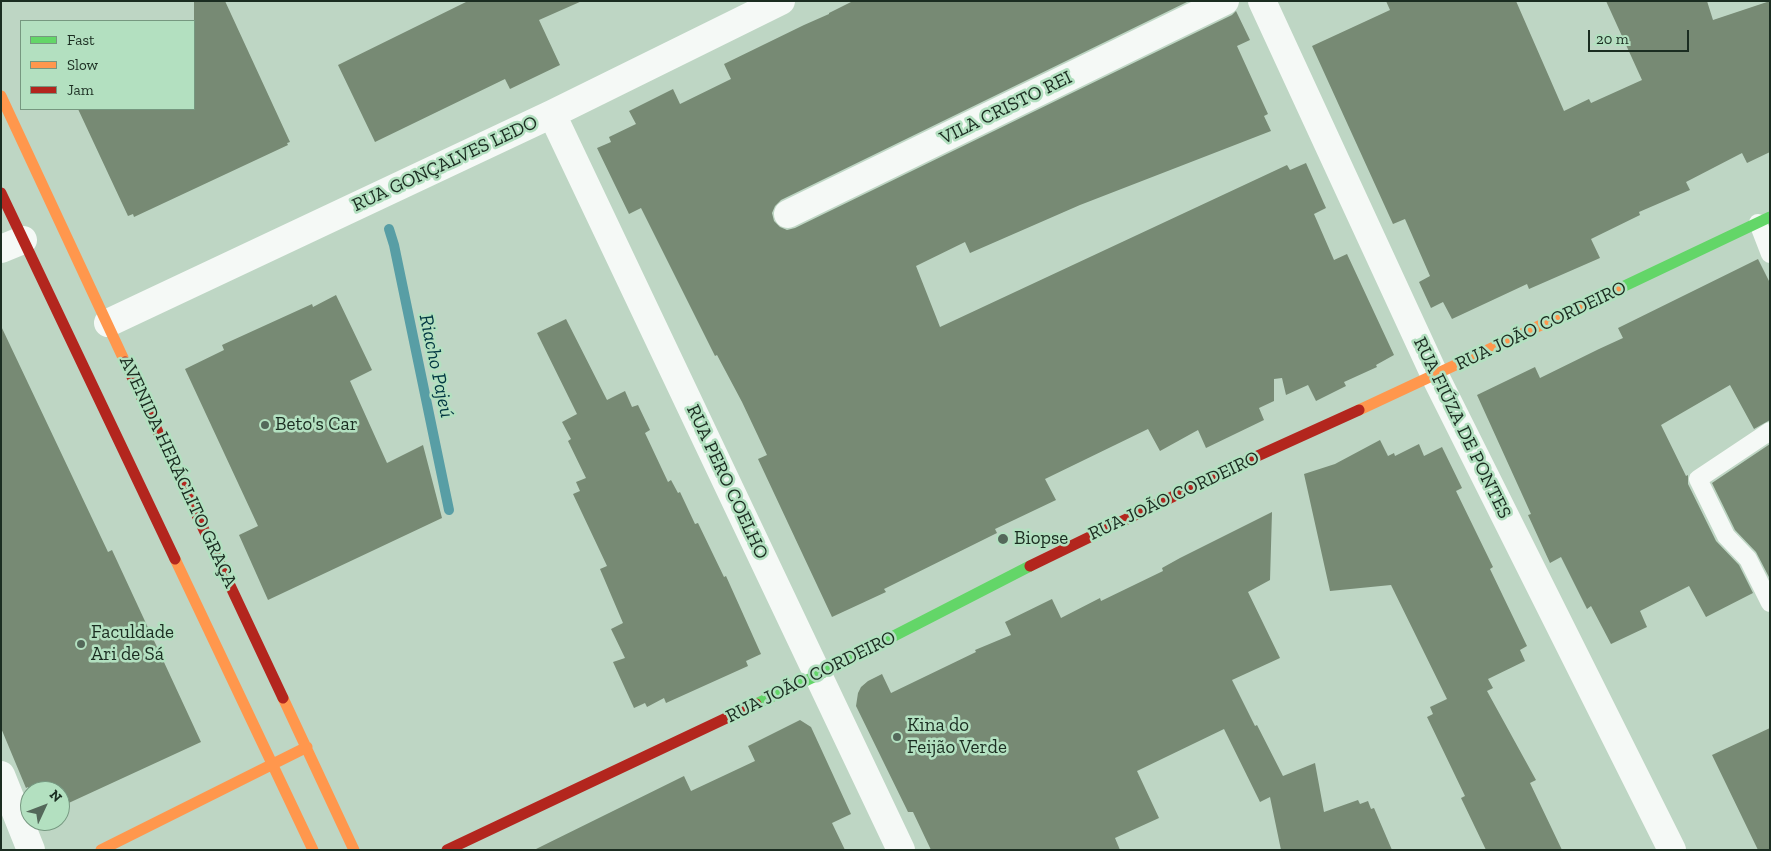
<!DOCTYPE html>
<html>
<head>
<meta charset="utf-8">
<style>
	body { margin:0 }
	#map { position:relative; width:1771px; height:851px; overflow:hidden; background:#bed6c4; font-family:"Zilla Slab",serif }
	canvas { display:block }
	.frame { position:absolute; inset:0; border:2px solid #1b2d21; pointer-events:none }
	.legend { position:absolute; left:20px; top:20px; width:175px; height:90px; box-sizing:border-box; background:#b3e0c0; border:1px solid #769880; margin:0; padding:6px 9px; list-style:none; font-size:15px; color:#1b2d21 }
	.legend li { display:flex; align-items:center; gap:10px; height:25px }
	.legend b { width:25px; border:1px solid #769880 }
	.north { position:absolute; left:20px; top:781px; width:50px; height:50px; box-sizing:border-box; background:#b3e0c0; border:1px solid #769880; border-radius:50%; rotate:47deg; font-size:14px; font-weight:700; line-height:20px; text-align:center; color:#1b2d21 }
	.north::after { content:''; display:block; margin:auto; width:18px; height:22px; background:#54685a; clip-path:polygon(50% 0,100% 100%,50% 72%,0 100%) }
	.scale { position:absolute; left:1588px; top:30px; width:101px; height:22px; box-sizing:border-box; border:2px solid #1b2d21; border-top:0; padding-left:6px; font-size:15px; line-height:18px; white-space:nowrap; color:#1b2d21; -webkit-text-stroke:4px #b3e0c0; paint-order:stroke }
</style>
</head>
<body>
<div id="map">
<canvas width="1771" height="851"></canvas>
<div class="frame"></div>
<ul class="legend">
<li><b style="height:6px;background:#63d668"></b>Fast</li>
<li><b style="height:6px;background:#ff974d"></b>Slow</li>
<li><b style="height:6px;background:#b3261e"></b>Jam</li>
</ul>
<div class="north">N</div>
<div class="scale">20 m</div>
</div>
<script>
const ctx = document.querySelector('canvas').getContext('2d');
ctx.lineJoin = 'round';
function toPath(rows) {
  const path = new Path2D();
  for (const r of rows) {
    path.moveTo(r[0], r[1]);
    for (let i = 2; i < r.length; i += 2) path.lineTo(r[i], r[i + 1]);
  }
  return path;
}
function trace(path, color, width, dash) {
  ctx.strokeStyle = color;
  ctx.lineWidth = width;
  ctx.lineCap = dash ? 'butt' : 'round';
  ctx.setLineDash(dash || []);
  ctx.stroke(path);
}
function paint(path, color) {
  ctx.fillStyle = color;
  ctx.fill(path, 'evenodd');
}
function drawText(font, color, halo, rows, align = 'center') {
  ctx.font = font + ' "Zilla Slab",serif';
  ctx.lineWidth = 5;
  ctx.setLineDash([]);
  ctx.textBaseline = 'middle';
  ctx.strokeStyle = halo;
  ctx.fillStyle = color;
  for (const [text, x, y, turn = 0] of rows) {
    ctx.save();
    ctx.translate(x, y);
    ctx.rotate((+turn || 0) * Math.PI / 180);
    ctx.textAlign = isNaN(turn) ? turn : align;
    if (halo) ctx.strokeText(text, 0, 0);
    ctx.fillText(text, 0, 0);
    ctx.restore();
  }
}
trace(toPath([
	[389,229,394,245,449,510]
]), '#589ea5', 10);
paint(toPath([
	[194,1,225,1,290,142,287,143,288,145,134,217,133,214,128,216,78,109,194,109],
	[468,1,582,1,539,20,560,65,510,89,505,79,375,142,338,65],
	[853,1,1189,1,781,200,775,206,772,213,774,221,780,227,787,230,795,228,1232,15,1236,11,1250,40,1237,46,1268,114,1264,116,1271,131,1080,205,970,253,965,242,916,266,940,327,1287,165,1290,170,1306,163,1326,208,1314,214,1334,260,1347,254,1394,355,1376,365,1377,367,1344,382,1346,386,1316,401,1308,385,1286,395,1282,378,1274,379,1274,401,1259,408,1264,420,1206,448,1198,430,1160,451,1148,429,1045,479,1056,500,995,529,997,533,884,589,886,592,832,617,758,459,767,455,742,402,717,355,715,356,641,208,629,214,597,148,611,142,609,137,636,124,629,111,673,89,680,104,731,79,724,64,804,25,829,14,829,13],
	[1386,1,1516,1,1564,111,1589,99,1591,103,1642,80,1606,1,1707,1,1713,20,1770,1,1770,152,1747,163,1742,153,1686,182,1690,190,1639,212,1640,215,1591,239,1600,258,1529,289,1527,284,1452,319,1443,302,1431,308,1419,282,1430,276,1405,219,1393,224,1312,46,1390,10],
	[1758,259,1770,283,1770,420,1754,429,1730,385,1661,425,1686,476,1688,475,1688,484,1716,541,1739,565,1753,593,1706,617,1689,586,1640,611,1647,627,1611,644,1591,606,1587,609,1561,557,1550,563,1528,515,1531,514,1477,395,1535,367,1540,378,1599,349,1623,338,1618,328],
	[336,295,372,370,350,381,387,463,423,445,442,518,268,600,239,535,258,526,185,369,224,350,222,345,312,304,313,307],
	[566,319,607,400,625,391,632,407,638,405,650,430,645,433,668,482,671,480,678,493,680,492,695,524,698,523,724,577,726,576,761,654,746,661,748,666,666,703,664,698,647,707,645,703,634,708,613,662,625,658,611,629,623,623,600,569,607,566,573,494,580,491,576,482,586,478,568,441,571,439,562,422,577,414,537,333],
	[1,326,108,552,112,550,201,742,60,807,60,791,30,791,28,787,26,788,1,728],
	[1380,440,1388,456,1394,453,1395,456,1419,444,1424,456,1442,447,1462,488,1456,491,1493,567,1490,569,1527,646,1520,650,1525,661,1488,679,1493,688,1487,691,1536,780,1530,783,1562,850,1486,850,1461,798,1465,796,1427,717,1433,714,1430,707,1447,699,1391,585,1330,591,1304,474,1335,464],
	[1770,444,1770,579,1756,552,1735,530,1712,483],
	[1272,512,1270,580,1248,592,1280,658,1232,680,1255,726,1257,725,1283,776,1315,763,1324,812,1358,800,1360,804,1368,801,1371,809,1374,808,1392,850,1281,850,1270,797,1260,802,1224,729,1137,771,1159,818,1115,838,1120,850,931,850,913,812,908,812,856,706,858,693,861,687,868,681,882,674,891,693,976,652,975,650,1011,635,1005,622,1052,599,1061,618,1100,598,1101,601,1163,571,1162,568,1180,558],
	[800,720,811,727,851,814,832,823,845,850,534,850,684,776,691,791,755,761,748,746],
	[1770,728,1770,850,1758,850,1712,755]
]), '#778a74');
trace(toPath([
	[1758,223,1770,254],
	[1770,431,1698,479,1726,536,1748,559,1770,603]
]), '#f5f9f6', 18);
trace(toPath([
	[1262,1,1435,376,1672,850],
	[552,114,901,850],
	[788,214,1225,1],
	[1,249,23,240],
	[108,323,552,114,781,1],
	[1,775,31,850]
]), '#f5f9f6', 28);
trace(toPath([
	[1616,290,1770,217],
	[756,704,818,675,1030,566]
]), '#63d668', 11);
trace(toPath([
	[1,96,125,362],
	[1359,410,1616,290],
	[175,559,313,850],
	[283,698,354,850],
	[101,850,307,747]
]), '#ff974d', 11);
trace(toPath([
	[1,193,175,559],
	[125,362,283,698],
	[1030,566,1242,463,1359,410],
	[447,850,756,704]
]), '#b3261e', 11);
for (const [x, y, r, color] of [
	[265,425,5,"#54685a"],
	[1003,539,6,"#54685a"],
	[81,644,5,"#54685a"],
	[897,737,5,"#54685a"]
]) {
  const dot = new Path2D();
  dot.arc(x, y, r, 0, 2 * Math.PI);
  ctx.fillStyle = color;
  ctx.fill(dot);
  trace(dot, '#b3e0c0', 2);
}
drawText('19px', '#1b2d21', '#b3e0c0', [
	["VILA CRISTO REI",1006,108,-26],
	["RUA GONÇALVES LEDO",445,164,-25],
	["RUA JOÃO CORDEIRO",1541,326,-25],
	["RUA FIÚZA DE PONTES",1462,428,64],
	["AVENIDA HERÁCLITO GRAÇA",178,472,65],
	["RUA PERO COELHO",727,482,65],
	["RUA JOÃO CORDEIRO",1174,496,-25],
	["RUA JOÃO CORDEIRO",811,677,-26]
]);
drawText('19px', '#1b2d21', '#b3e0c0', [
	["Beto's Car",275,425],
	["Biopse",1014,539],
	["Faculdade",91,633],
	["Ari de Sá",91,655],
	["Kina do",907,726],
	["Feijão Verde",907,748]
], 'left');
drawText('italic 20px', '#003741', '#b3e0c0', [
	["Riacho Pajeú",436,366,78]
]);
</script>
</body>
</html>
